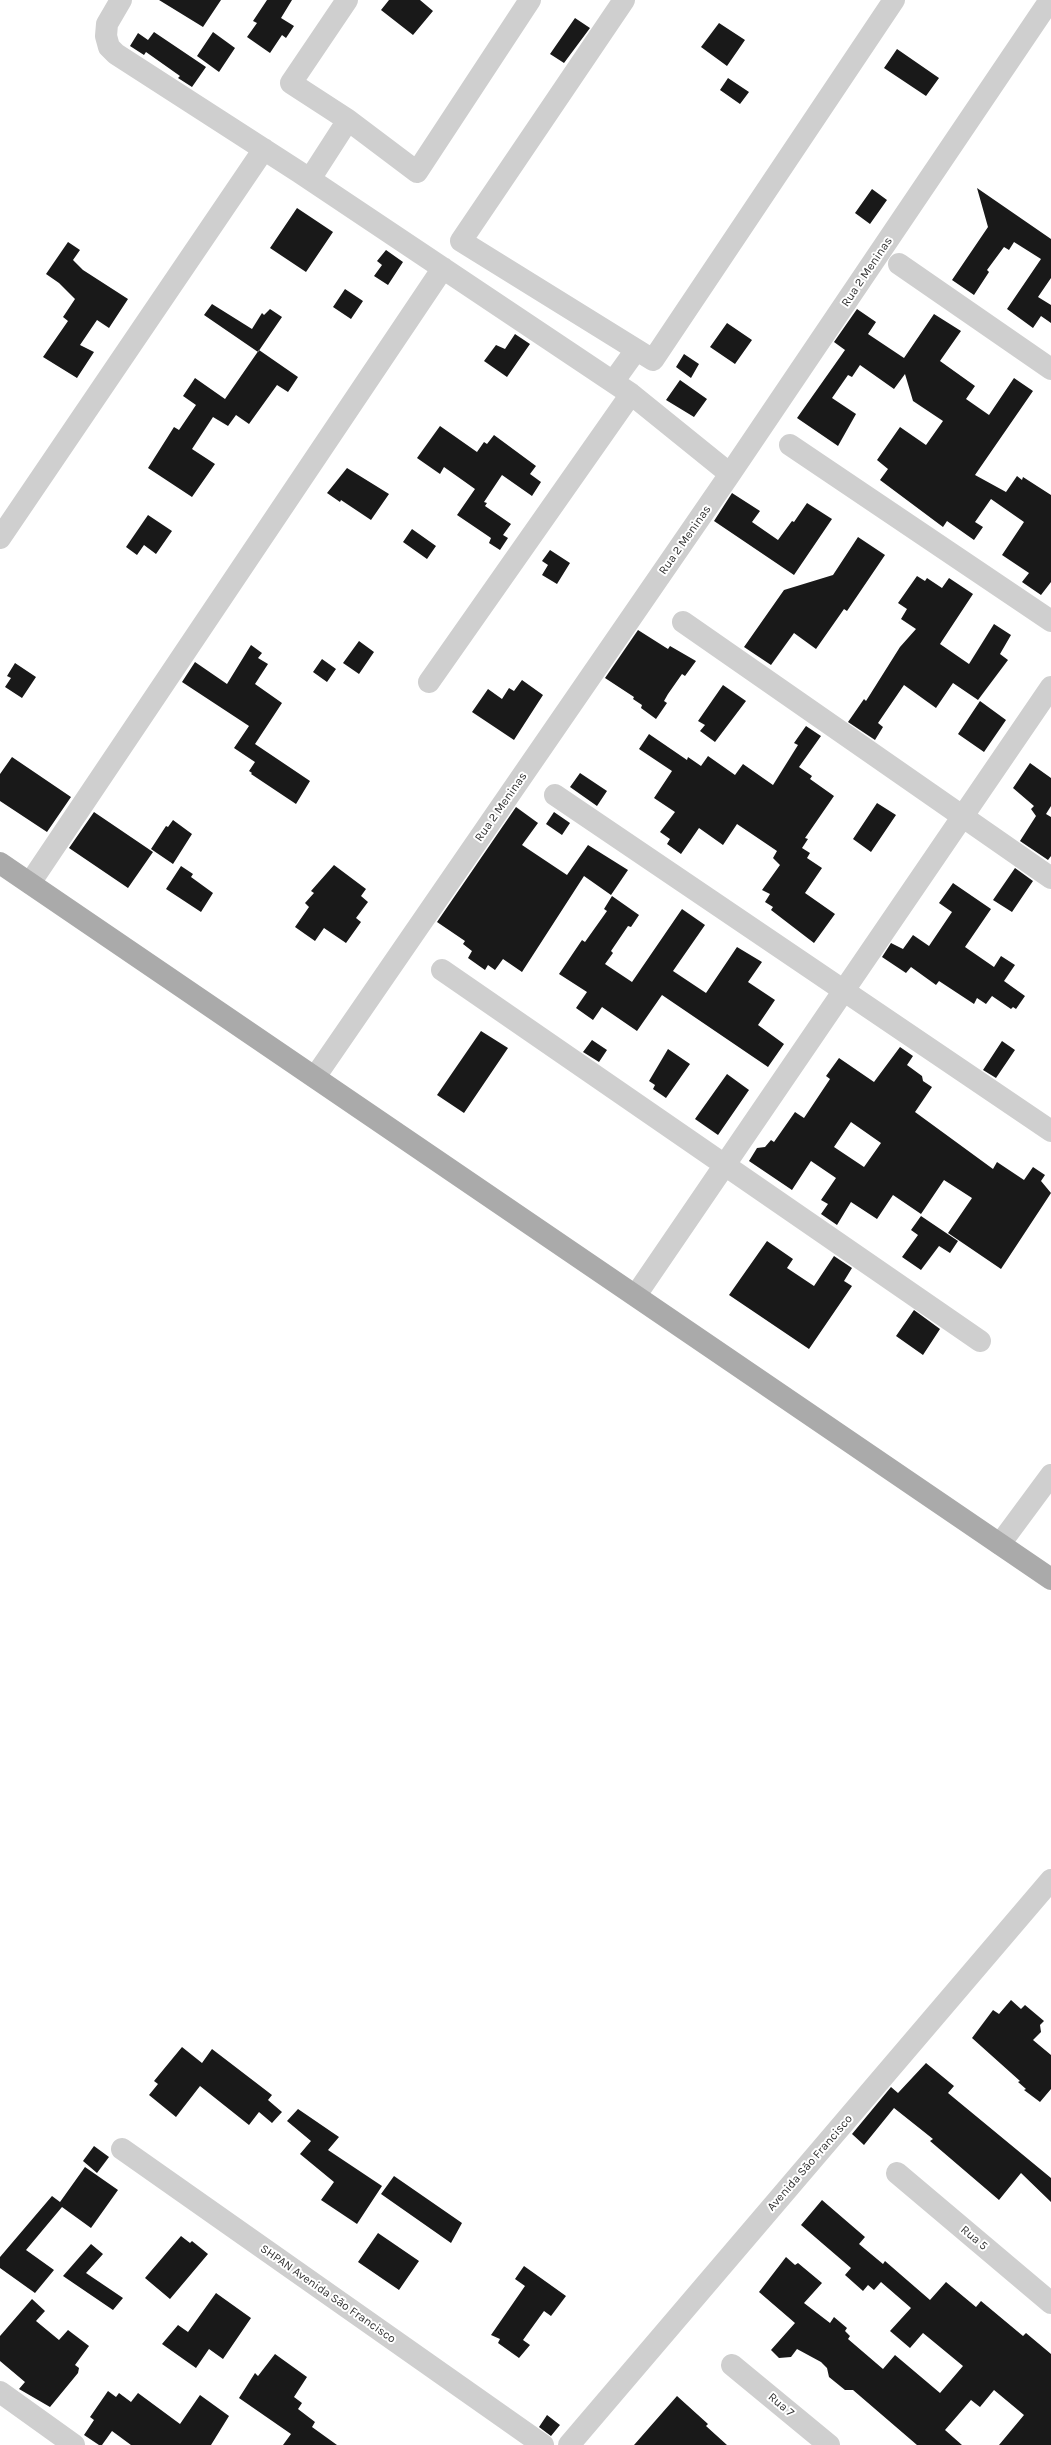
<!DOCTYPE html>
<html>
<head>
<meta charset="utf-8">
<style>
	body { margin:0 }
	canvas { display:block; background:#fff }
</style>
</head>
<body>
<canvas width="1051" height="2445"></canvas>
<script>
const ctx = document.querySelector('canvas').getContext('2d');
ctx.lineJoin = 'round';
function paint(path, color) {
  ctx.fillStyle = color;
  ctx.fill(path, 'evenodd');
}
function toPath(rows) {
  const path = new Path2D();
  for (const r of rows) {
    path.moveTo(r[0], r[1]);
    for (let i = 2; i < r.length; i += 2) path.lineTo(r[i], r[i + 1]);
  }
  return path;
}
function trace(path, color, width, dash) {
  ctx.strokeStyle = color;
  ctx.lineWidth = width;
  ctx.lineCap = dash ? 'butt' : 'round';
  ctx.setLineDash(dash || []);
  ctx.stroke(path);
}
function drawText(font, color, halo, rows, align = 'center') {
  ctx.font = font + ' Karla,sans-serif';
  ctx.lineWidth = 4;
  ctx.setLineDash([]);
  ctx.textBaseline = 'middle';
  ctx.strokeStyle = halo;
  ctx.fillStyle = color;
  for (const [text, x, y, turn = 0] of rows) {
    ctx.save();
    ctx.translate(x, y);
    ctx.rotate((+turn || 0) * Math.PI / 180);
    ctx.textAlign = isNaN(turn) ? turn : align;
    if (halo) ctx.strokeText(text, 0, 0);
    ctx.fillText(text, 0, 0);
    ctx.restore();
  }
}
paint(toPath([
	[159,0,221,0,203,27],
	[267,0,292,0,281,18,294,26,286,38,282,35,270,53,247,37,257,23,253,21],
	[389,0,420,0,433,11,413,35,381,10],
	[575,18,590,28,564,63,550,54],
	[719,23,745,40,727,66,701,47],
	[154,32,206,67,192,87,178,78,180,76,146,52,144,55,130,46,138,33,148,40],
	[213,32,235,48,219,72,197,56],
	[897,49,939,78,926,96,884,68],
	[728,78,749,92,740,104,720,90],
	[977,188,1051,239,1051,278,1038,297,1051,305,1051,323,1041,316,1033,328,1007,309,1041,259,1014,242,1009,250,1004,247,987,270,989,272,974,295,952,280,988,227],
	[872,189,887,200,870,224,855,213],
	[297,208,333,232,306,272,270,248],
	[68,242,80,250,73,260,83,270,128,299,109,328,97,320,80,345,94,352,77,378,43,357,68,321,63,317,75,299,59,283,46,274],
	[386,250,403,262,388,285,374,276,382,265,377,261],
	[345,289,363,301,351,319,333,307],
	[212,304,252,329,262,313,264,315,270,309,282,317,258,352,204,315],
	[857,309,876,322,868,334,904,358,934,314,961,331,940,361,975,386,966,399,989,415,1014,378,1033,391,975,475,1006,492,1017,476,1022,480,1023,477,1051,495,1051,582,1041,595,1022,582,1029,573,1002,555,1024,522,991,499,975,522,983,527,974,540,947,521,943,527,880,480,888,469,877,460,900,427,926,445,943,421,913,401,905,374,894,389,860,365,852,377,848,375,832,398,856,414,838,446,797,418,845,350,834,342],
	[727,323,752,340,735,364,710,347],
	[515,334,530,344,507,377,484,361,496,345,505,349],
	[259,350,298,377,288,392,277,385,249,424,236,415,228,426,213,417,192,449,215,464,192,497,148,468,174,427,179,430,196,405,183,396,195,378,225,399],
	[684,354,699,364,691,378,676,367],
	[680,380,707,399,694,417,666,400],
	[440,426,477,452,484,442,487,444,494,435,536,466,530,474,541,482,532,496,502,475,484,502,487,503,485,506,511,524,503,535,508,538,500,550,489,543,491,538,457,515,475,489,444,467,440,474,417,458],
	[347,468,389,494,371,520,341,500,340,502,327,493],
	[732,493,760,511,752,522,778,540,792,521,794,522,807,503,832,519,794,575,714,521],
	[148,515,172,531,156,554,144,545,137,555,126,547],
	[412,529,436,546,427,559,403,542],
	[858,537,885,555,847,611,844,609,816,649,794,633,771,665,744,647,784,590,833,575],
	[550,550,570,563,557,584,542,575,548,565,542,561],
	[917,576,925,581,927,578,942,588,949,578,973,594,940,644,969,664,994,624,1011,635,1000,654,1008,660,978,700,953,683,936,708,904,685,878,723,883,727,875,740,848,722,864,699,866,701,900,647,916,629,901,619,907,609,898,603],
	[638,630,668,649,670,646,696,661,685,676,682,674,668,694,664,701,667,703,656,719,641,708,642,705,633,699,634,697,605,678],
	[359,641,374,652,359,674,343,663],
	[251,645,262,653,258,658,268,664,255,684,282,703,255,744,310,781,296,804,251,774,252,773,249,771,255,762,234,748,249,726,182,682,195,662,227,684],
	[322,659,336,669,327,682,313,672],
	[15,663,36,677,22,698,5,687,11,678,7,676],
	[522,680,543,695,514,740,472,712,488,689,502,699,509,688,514,691],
	[723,685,746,701,715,742,700,731,705,725,698,721],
	[980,701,1006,720,984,752,958,734],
	[806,726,821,736,799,767,812,776,810,779,834,796,805,838,808,839,802,848,810,853,807,858,822,868,805,893,835,914,814,943,771,910,773,907,765,902,770,894,762,890,780,865,773,858,777,851,737,824,723,845,699,828,681,854,667,844,670,839,660,832,675,812,654,798,672,771,639,749,649,734,687,760,688,757,701,766,708,756,735,775,743,764,773,785,798,745,794,743],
	[12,757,71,797,47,832,0,801,0,774],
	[1030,763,1051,778,1051,806,1046,814,1051,817,1051,856,1048,860,1020,841,1036,816,1031,809,1034,806,1013,788],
	[580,773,607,791,597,806,570,787],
	[877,803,896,815,871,852,853,839],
	[516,807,538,823,522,845,567,875,588,845,628,870,611,895,584,876,522,972,503,959,495,970,488,965,485,970,468,958,472,951,463,944,465,941,437,922],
	[94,812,153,852,128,888,69,848],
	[554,812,570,823,562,835,546,824],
	[173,820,192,834,173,864,151,849,166,826,168,827],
	[334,865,366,889,361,896,368,902,356,918,361,922,346,943,324,928,315,941,295,927,309,907,305,903,314,893,311,891],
	[181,866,193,874,191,877,213,893,201,912,166,889],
	[1015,868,1033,881,1012,912,993,900],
	[953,883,991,909,965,947,994,967,1001,956,1015,965,1004,981,1025,996,1016,1009,1013,1007,1011,1009,992,996,986,1004,977,998,974,1004,939,981,936,985,911,967,906,973,882,957,891,943,903,949,913,935,929,946,952,912,939,903],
	[612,896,639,915,631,927,628,926,611,951,613,953,605,964,632,982,682,909,705,925,673,971,706,993,737,947,762,962,748,982,775,1000,758,1025,784,1044,768,1067,662,995,637,1031,602,1007,593,1020,576,1008,587,992,559,974,582,940,585,942,607,911,604,909],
	[481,1031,508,1048,464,1113,437,1095],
	[592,1040,607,1050,599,1062,583,1052],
	[1002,1041,1015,1050,996,1078,983,1070],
	[900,1047,913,1056,907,1065,922,1076,923,1081,932,1087,915,1112,993,1169,997,1162,1024,1180,1033,1167,1045,1175,1041,1181,1051,1193,1001,1269,948,1233,972,1198,944,1180,921,1214,893,1195,877,1219,851,1202,837,1225,821,1214,828,1204,821,1200,836,1178,811,1161,792,1190,749,1161,757,1148,765,1147,771,1140,774,1142,795,1112,804,1118,830,1079,826,1076,839,1058,874,1082],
	[851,1122,881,1143,864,1167,834,1147],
	[668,1049,690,1064,666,1098,653,1089,655,1085,649,1081],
	[727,1074,749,1090,718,1135,695,1119],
	[921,1216,958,1241,950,1253,939,1246,921,1270,902,1257,918,1235,911,1230],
	[767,1241,793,1259,787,1268,814,1286,834,1256,852,1268,844,1281,852,1286,809,1349,729,1295],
	[914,1310,940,1329,923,1355,896,1336],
	[1011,2000,1021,2009,1025,2005,1044,2021,1040,2025,1041,2032,1033,2040,1051,2055,1051,2089,1040,2102,1024,2090,1026,2089,1018,2082,1020,2081,972,2038,993,2010,999,2014],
	[182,2047,202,2063,212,2049,272,2095,268,2100,282,2112,272,2123,259,2112,249,2125,200,2086,176,2117,149,2095,158,2084,154,2081],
	[926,2063,954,2086,948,2093,1051,2178,1051,2202,1021,2173,999,2200,930,2141,933,2139,894,2108,864,2145,852,2134,891,2087,898,2093],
	[298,2109,339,2137,328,2150,382,2186,357,2224,321,2200,334,2182,300,2154,311,2141,287,2121],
	[94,2146,109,2157,97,2173,83,2161],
	[85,2167,118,2190,91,2228,62,2207,26,2250,54,2270,35,2293,0,2268,0,2257,52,2196,60,2202],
	[394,2176,462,2223,451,2243,381,2194],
	[822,2200,865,2237,859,2244,883,2264,885,2261,930,2300,946,2282,976,2307,981,2301,1023,2336,1026,2333,1051,2354,1051,2445,999,2445,1024,2415,994,2390,980,2407,971,2400,945,2430,962,2445,917,2445,853,2390,845,2390,829,2377,827,2368,821,2362,797,2349,791,2357,779,2358,771,2350,795,2323,759,2292,786,2257,795,2265,798,2263,822,2283,804,2303,830,2323,834,2317,847,2328,845,2331,850,2336,848,2339,883,2369,895,2355,940,2393,963,2366,923,2333,910,2348,890,2331,911,2308,881,2282,874,2290,868,2285,863,2291,845,2275,851,2268,801,2225],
	[378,2233,419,2261,399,2290,358,2262],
	[181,2236,190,2243,192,2241,208,2254,170,2299,145,2278],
	[91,2244,103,2254,86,2273,123,2298,113,2310,63,2276],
	[524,2266,566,2296,551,2316,544,2311,523,2340,530,2345,519,2358,498,2343,500,2339,491,2335,525,2286,515,2279],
	[216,2293,251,2318,223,2359,209,2349,196,2368,162,2344,178,2325,188,2332],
	[32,2299,45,2311,36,2321,59,2340,68,2330,89,2346,75,2365,79,2368,78,2373,50,2407,19,2389,25,2382,0,2361,0,2336],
	[275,2354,307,2377,294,2397,302,2403,298,2409,315,2422,312,2427,337,2445,283,2445,291,2434,239,2398,255,2373,258,2376],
	[108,2391,116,2397,119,2393,131,2402,138,2393,180,2424,200,2395,229,2416,211,2445,131,2445,112,2431,102,2445,99,2445,84,2435,94,2420,90,2417],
	[677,2396,708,2424,706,2426,727,2445,634,2445],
	[547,2415,560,2425,551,2436,539,2427]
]), '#191919');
trace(toPath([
	[121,0,107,24,106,36,109,47,116,54,299,172,631,394,730,474],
	[347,0,291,83,348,120,417,172,530,0],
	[624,0,461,241,653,360,894,0],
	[310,179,348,120],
	[899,264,1051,369],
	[613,382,636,350],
	[790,445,1051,621],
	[0,538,264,149],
	[683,622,1051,878],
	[429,682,631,394],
	[555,795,1051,1131],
	[30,883,443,268],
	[442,970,980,1341],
	[315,1077,730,474,1050,0],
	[636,1295,1051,687],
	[1000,1544,1051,1475],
	[122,2149,543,2445],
	[897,2173,1051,2303],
	[732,2365,829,2445],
	[0,2392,74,2445],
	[569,2445,1051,1880]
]), '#cfcfcf', 22);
trace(toPath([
	[0,863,1051,1579]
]), '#aaa', 22);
drawText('12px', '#323232', '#fff', [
	["Rua 2 Meninas",867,272,-56],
	["Rua 2 Meninas",685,540,-55],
	["Rua 2 Meninas",501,807,-55],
	["Avenida São Francisco",810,2163,-49],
	["Rua 5",974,2238,40],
	["SHPAN Avenida São Francisco",328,2294,35],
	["Rua 7",781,2405,40]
]);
</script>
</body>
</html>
